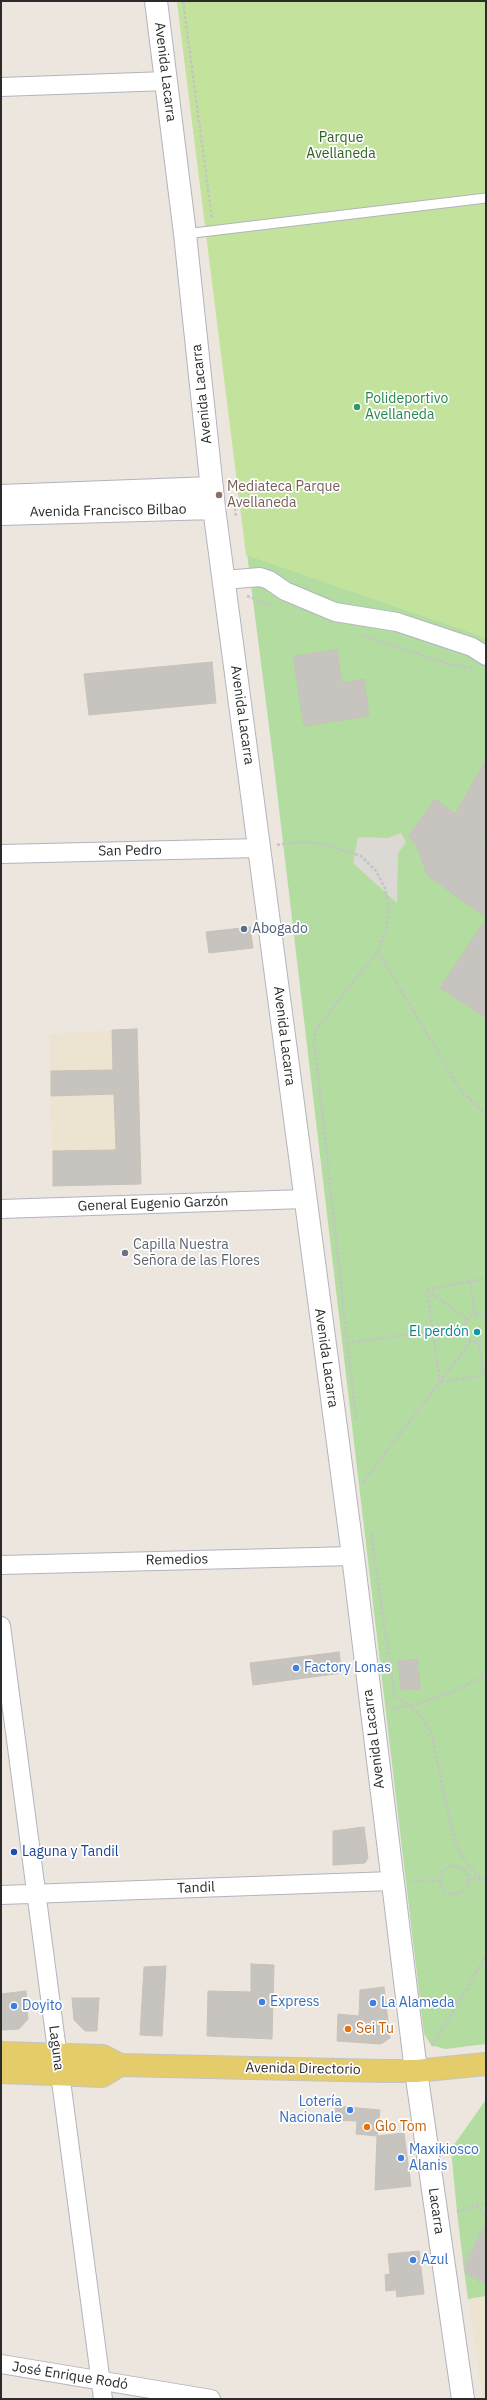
<!DOCTYPE html>
<html>
<head>
<meta charset="utf-8">
<style>
	body { margin:0 }
	#map { position:relative; width:487px; height:2400px; overflow:hidden; background:#ece6df; font-family:"IBM Plex Sans",sans-serif }
	canvas { display:block }
	.frame { position:absolute; inset:0; border:2px solid #2b2b2b; pointer-events:none }
</style>
</head>
<body>
<div id="map">
<canvas width="487" height="2400"></canvas>
<div class="frame"></div>
</div>
<script>
const ctx = document.querySelector('canvas').getContext('2d');
ctx.lineJoin = 'round';
function paint(path, color) {
  ctx.fillStyle = color;
  ctx.fill(path, 'evenodd');
}
function toPath(rows) {
  const path = new Path2D();
  for (const r of rows) {
    if (r.length === 3) {
      path.moveTo(r[0] + r[2], r[1]);
      path.arc(r[0], r[1], r[2], 0, 2 * Math.PI);
      continue;
    }
    path.moveTo(r[0], r[1]);
    for (let i = 2; i < r.length; i += 2) path.lineTo(r[i], r[i + 1]);
  }
  return path;
}
function trace(path, color, width, dash) {
  ctx.strokeStyle = color;
  ctx.lineWidth = width;
  ctx.lineCap = dash ? 'butt' : 'round';
  ctx.setLineDash(dash || []);
  ctx.stroke(path);
}
function drawText(font, color, halo, rows, align = 'center') {
  ctx.font = font + ' "IBM Plex Sans",sans-serif';
  ctx.lineWidth = 3.5;
  ctx.setLineDash([]);
  ctx.textBaseline = 'middle';
  ctx.strokeStyle = halo;
  ctx.fillStyle = color;
  for (const [text, x, y, turn = 0] of rows) {
    ctx.save();
    ctx.translate(x, y);
    ctx.rotate((+turn || 0) * Math.PI / 180);
    ctx.textAlign = isNaN(turn) ? turn : align;
    if (halo) ctx.strokeText(text, 0, 0);
    ctx.fillText(text, 0, 0);
    ctx.restore();
  }
}
paint(toPath([
	[137,1029,141,1184,53,1185,49,1034],
	[486,2296,486,2399,483,2399,468,2299]
]), '#ece3d0');
paint(toPath([
	[177,1,486,1,486,2044,445,2049,431,2045,424,2034,273,758],
	[485,2101,486,2226,464,2270,486,2283,486,2296,468,2299,464,2270,457,2212,451,2149]
]), '#b3dda0');
paint(toPath([
	[177,1,486,1,486,638,246,555]
]), '#c3e39d');
paint(toPath([
	[401,833,406,842,398,853,397,903,353,863,358,837,388,838]
]), '#dcd9d5');
const building = toPath([
	[337,650,342,683,364,679,369,716,304,726,293,656,337,650],
	[212,662,216,703,89,715,84,674,212,662],
	[486,760,486,835,482,843,486,846,486,917,427,875,416,844,408,837,435,799,455,814,486,760],
	[486,919,486,1018,440,988,486,919],
	[250,927,253,948,209,953,206,932,250,927],
	[137,1029,141,1184,53,1186,53,1151,116,1150,114,1094,51,1096,51,1071,113,1070,112,1030,137,1029],
	[339,1652,342,1673,253,1685,250,1663,339,1652],
	[417,1659,420,1689,401,1690,398,1661,417,1659],
	[364,1827,368,1858,365,1863,333,1865,333,1831,364,1827],
	[251,1964,274,1965,272,2039,207,2036,208,1991,251,1992,251,1964],
	[166,1966,162,2036,140,2035,144,1967,166,1966],
	[384,1987,390,2038,381,2044,337,2041,338,2014,359,2016,360,1990,384,1987],
	[26,1991,28,2019,19,2029,1,2030,1,1994,26,1991],
	[72,1998,99,1998,97,2031,85,2031,74,2020,72,1998],
	[336,2106,380,2110,377,2136,356,2134,357,2121,335,2120,336,2106],
	[404,2133,411,2186,375,2190,377,2136,404,2133],
	[486,2226,486,2283,464,2270,486,2226],
	[419,2251,424,2294,397,2297,396,2290,386,2291,385,2275,390,2274,388,2254,419,2251]
]);
paint(building, '#c7c3be');
trace(building, '#c7c2b8', 1);
const service = toPath([
	[185,234,486,198]
]);
const minor = toPath([
	[1,87,167,81],
	[224,580,260,577,269,580,285,591,335,612,397,622,472,647,486,656],
	[1,854,260,848],
	[1,1209,305,1199],
	[1,1565,353,1556],
	[1,1626,103,2399],
	[1,1895,392,1881],
	[1,2364,211,2399]
]);
const tertiary = toPath([
	[156,1,185,234,214,508,353,1556,416,2071,463,2399],
	[1,496,212,488],
	[1,514,214,508]
]);
const primary = toPath([
	[1,2053,103,2056,120,2065,385,2071,416,2071,486,2064],
	[1,2072,102,2076,120,2065]
]);
trace(service, '#b2b4bd', 11);
trace(minor, '#b2b4bd', 20);
trace(tertiary, '#b2b4bd', 24);
trace(primary, '#c4c4c4', 24);
trace(toPath([
	[183,1,212,219],
	[234,498,236,517],
	[247,596,272,605],
	[364,636,452,665,472,668],
	[277,845,299,842,324,844,361,856,376,871,385,888,389,909,386,930,378,951,317,1028,314,1040,356,1419],
	[378,951,461,1091,486,1114],
	[470,1281,475,1314],
	[427,1290,440,1382],
	[427,1290,486,1278],
	[427,1290,467,1319],
	[486,1318,479,1314,470,1316,463,1327,465,1335,471,1341,479,1343,486,1340],
	[347,1343,463,1327],
	[479,1343,484,1375],
	[441,1382,486,1375],
	[363,1482,471,1341],
	[371,1533,394,1692,398,1698,419,1713,431,1732,453,1834,459,1852,480,1879],
	[391,1709,414,1705,456,1690,486,1675],
	[454,1880,14],
	[468,1879,486,1879],
	[412,1881,439,1881],
	[432,2046,486,1956],
	[476,2206,486,2215],
	[457,2212,486,2202],
	[464,2265,486,2223],
	[465,2272,486,2285]
]), '#c4c4c4', 2.5, [3, 2]);
trace(service, '#fff', 9);
trace(minor, '#fff', 18);
trace(tertiary, '#fff', 22);
trace(primary, '#e4cc6b', 22);
for (const [x, y, r, color] of [
	[357,407,4,"#2e9e5b"],
	[219,495,4,"#8d6e63"],
	[244,929,4,"#5c6f8a"],
	[125,1253,4,"#6b7280"],
	[477,1332,4,"#0f9aa8"],
	[296,1668,4,"#3f7fe0"],
	[14,1852,4,"#1a4fb4"],
	[262,2002,4,"#3f7fe0"],
	[373,2003,4,"#3f7fe0"],
	[14,2006,4,"#3f7fe0"],
	[348,2029,4,"#e8710a"],
	[350,2110,4,"#3f7fe0"],
	[367,2127,4,"#e8710a"],
	[401,2158,4,"#3f7fe0"],
	[413,2260,4,"#3f7fe0"]
]) {
  const dot = new Path2D();
  dot.arc(x, y, r, 0, 2 * Math.PI);
  ctx.fillStyle = color;
  ctx.fill(dot);
  trace(dot, '#fff', 1.5);
}
drawText('14px', '#2b2b2b', '#fff', [
	["Avenida Lacarra",165,72,83],
	["Avenida Lacarra",202,394,-96],
	["Avenida Francisco Bilbao",108,511,-1],
	["Avenida Lacarra",242,715,82],
	["San Pedro",130,851,-1],
	["Avenida Lacarra",284,1036,83],
	["General Eugenio Garzón",153,1204,-2],
	["Avenida Lacarra",326,1358,82],
	["Remedios",177,1560,-1],
	["Avenida Lacarra",374,1739,-97],
	["Tandil",196,1888,-2],
	["Laguna",56,2048,83],
	["Avenida Directorio",303,2069,1],
	["Lacarra",436,2211,82],
	["José Enrique Rodó",70,2376,9]
]);
drawText('14px', '#2d6221', '#fff', [
	["Parque",341,138],
	["Avellaneda",341,154]
]);
drawText('14px', '#27864d', '#fff', [
	["Polideportivo",365,399],
	["Avellaneda",365,415]
], 'left');
drawText('14px', '#785e54', '#fff', [
	["Mediateca Parque",227,487],
	["Avellaneda",227,503]
], 'left');
drawText('14px', '#4e5e75', '#fff', [
	["Abogado",252,929]
], 'left');
drawText('14px', '#5b616d', '#fff', [
	["Capilla Nuestra",133,1245],
	["Señora de las Flores",133,1261]
], 'left');
drawText('14px', '#0d838f', '#fff', [
	["El perdón",469,1332]
], 'right');
drawText('14px', '#366cbe', '#fff', [
	["Factory Lonas",304,1668],
	["Express",270,2002],
	["La Alameda",381,2003],
	["Doyito",22,2006],
	["Lotería",342,2102,"right"],
	["Nacionale",342,2118,"right"],
	["Maxikiosco",409,2150],
	["Alanis",409,2166],
	["Azul",421,2260]
], 'left');
drawText('14px', '#164399', '#fff', [
	["Laguna y Tandil",22,1852]
], 'left');
drawText('14px', '#c56008', '#fff', [
	["Sei Tu",356,2029],
	["Glo Tom",375,2127]
], 'left');
</script>
</body>
</html>
